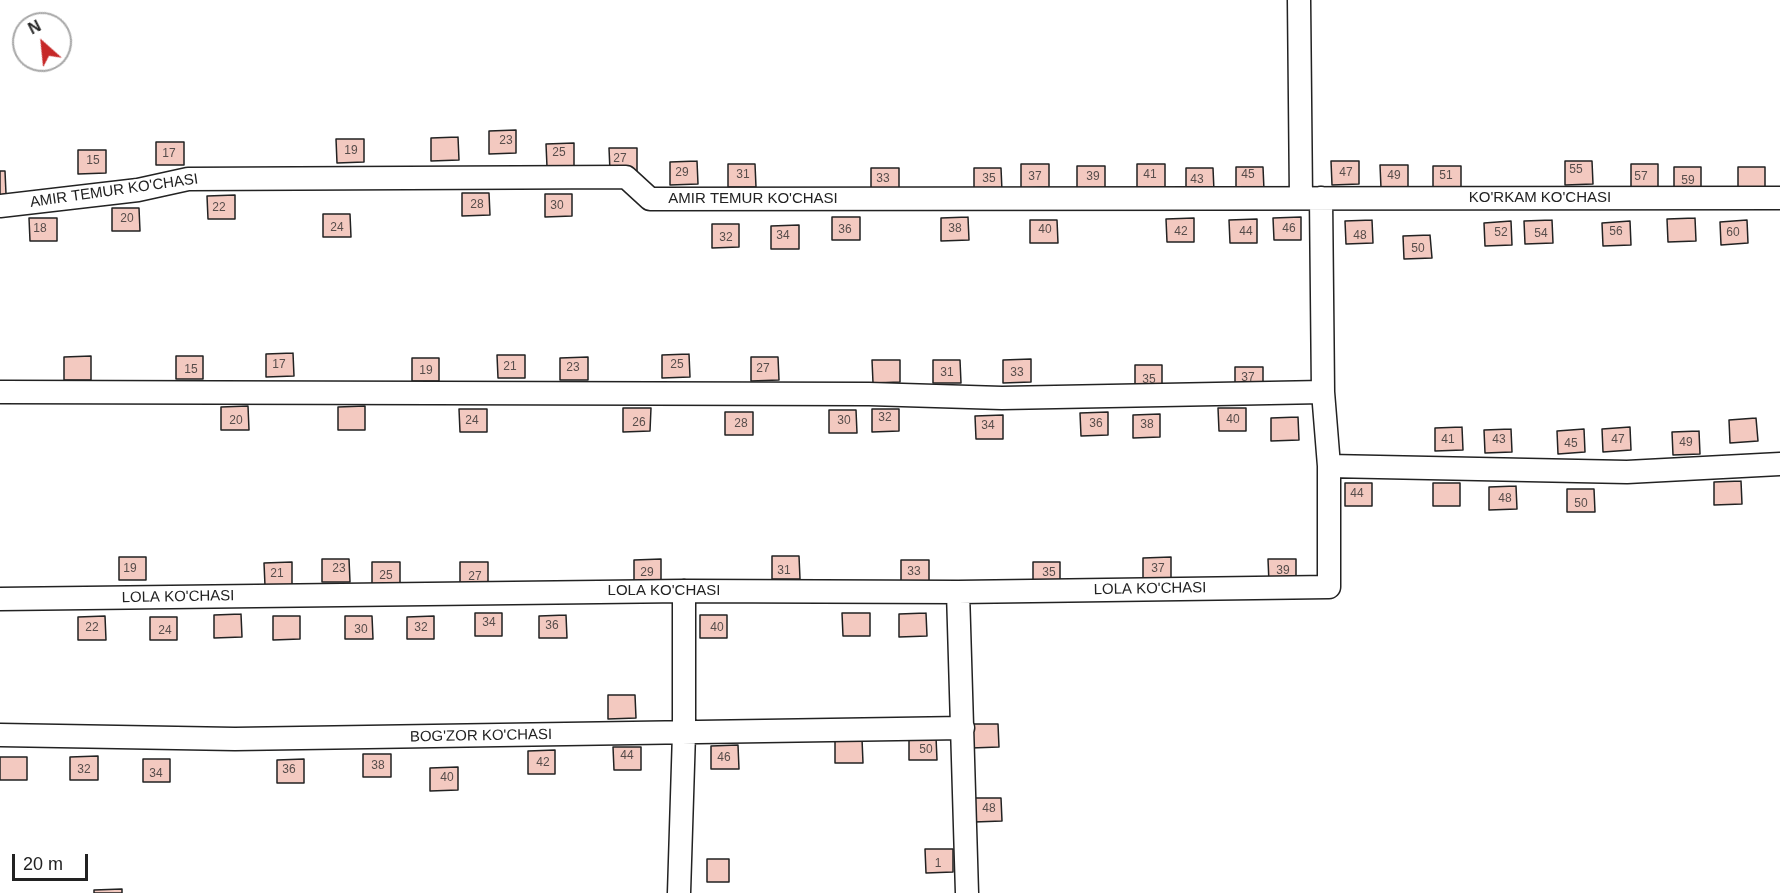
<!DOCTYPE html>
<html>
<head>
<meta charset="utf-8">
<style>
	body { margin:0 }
	#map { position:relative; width:1780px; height:893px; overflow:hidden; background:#fff; font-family:Arial,sans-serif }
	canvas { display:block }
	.north { position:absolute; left:12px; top:12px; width:60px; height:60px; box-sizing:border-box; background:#fff; border:2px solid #a7a7a7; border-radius:50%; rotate:333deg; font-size:16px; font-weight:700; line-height:24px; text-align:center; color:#222 }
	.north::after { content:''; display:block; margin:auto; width:21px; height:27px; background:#c62828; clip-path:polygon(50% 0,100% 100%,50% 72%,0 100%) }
	.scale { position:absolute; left:12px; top:854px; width:76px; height:27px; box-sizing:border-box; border:3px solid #222; border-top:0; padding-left:8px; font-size:18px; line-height:21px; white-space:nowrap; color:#222; -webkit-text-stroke:4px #fff; paint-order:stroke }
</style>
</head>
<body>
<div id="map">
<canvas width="1780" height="893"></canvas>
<div class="north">N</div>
<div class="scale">20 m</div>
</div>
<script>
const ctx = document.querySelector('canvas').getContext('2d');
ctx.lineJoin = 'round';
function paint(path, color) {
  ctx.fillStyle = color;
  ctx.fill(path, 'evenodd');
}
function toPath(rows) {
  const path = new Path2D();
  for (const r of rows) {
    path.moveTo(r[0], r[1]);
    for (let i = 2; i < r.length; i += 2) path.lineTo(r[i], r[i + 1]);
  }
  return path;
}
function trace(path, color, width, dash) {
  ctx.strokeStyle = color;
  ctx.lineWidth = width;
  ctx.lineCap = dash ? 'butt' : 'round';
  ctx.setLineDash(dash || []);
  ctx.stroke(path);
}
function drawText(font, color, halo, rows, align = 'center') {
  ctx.font = font + ' Arial,sans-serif';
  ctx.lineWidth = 4.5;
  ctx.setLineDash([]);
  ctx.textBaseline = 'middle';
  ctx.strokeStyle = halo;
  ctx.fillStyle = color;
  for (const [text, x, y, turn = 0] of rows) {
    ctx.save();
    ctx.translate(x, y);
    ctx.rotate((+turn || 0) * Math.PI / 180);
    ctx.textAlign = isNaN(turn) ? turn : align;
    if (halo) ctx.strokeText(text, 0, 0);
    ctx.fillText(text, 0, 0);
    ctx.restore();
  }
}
const building = toPath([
	[516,130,516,153,489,154,489,131,516,130],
	[458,137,459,160,431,161,431,138,458,137],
	[336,139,364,139,364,162,337,163,336,139],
	[156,142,184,142,184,165,156,165,156,142],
	[574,143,574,166,547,167,546,144,574,143],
	[609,148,637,148,637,171,610,171,609,148],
	[78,150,106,150,106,173,78,174,78,150],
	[697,161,698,184,670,185,670,162,697,161],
	[1331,161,1359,161,1359,184,1332,185,1331,161],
	[1565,161,1592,161,1593,184,1565,185,1565,161],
	[728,164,755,164,756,187,728,187,728,164],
	[1021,164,1049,164,1049,187,1021,188,1021,164],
	[1137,164,1165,164,1165,187,1137,187,1137,164],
	[1631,164,1658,164,1658,187,1631,187,1631,164],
	[1380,165,1408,165,1408,188,1381,188,1380,165],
	[1077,166,1105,166,1105,189,1077,189,1077,166],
	[1433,166,1461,166,1461,189,1433,189,1433,166],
	[1236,167,1263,167,1264,190,1236,190,1236,167],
	[1674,167,1701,167,1701,190,1674,190,1674,167],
	[1738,167,1765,167,1765,190,1738,190,1738,167],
	[871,168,899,168,899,191,871,192,871,168],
	[974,168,1001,168,1002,191,974,191,974,168],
	[1186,168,1213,168,1214,191,1186,191,1186,168],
	[0,171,5,171,6,194,0,195,0,171],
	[462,193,489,193,490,215,462,216,462,193],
	[545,194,572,194,572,216,545,217,545,194],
	[235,195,235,219,208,219,207,196,235,195],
	[112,208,139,208,140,231,112,231,112,208],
	[323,214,350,214,351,237,323,237,323,214],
	[832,217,860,217,860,240,832,240,832,217],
	[968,217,969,240,941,241,941,218,968,217],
	[1301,217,1301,240,1274,240,1273,218,1301,217],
	[29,218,57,218,57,241,30,241,29,218],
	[1194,218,1194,242,1167,242,1166,219,1194,218],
	[1695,218,1696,241,1668,242,1667,219,1695,218],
	[1257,219,1257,243,1230,243,1229,220,1257,219],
	[1030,220,1057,220,1058,243,1030,243,1030,220],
	[1372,220,1373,243,1346,244,1345,221,1372,220],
	[1552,220,1553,243,1525,244,1524,221,1552,220],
	[1747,220,1748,243,1721,245,1720,222,1747,220],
	[1511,221,1512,245,1485,246,1484,223,1511,221],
	[1630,221,1631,245,1603,246,1602,223,1630,221],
	[712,224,739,224,739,247,712,248,712,224],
	[799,225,799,249,771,249,771,226,799,225],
	[1430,235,1432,258,1404,259,1403,236,1430,235],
	[293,353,294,376,266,377,266,354,293,353],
	[689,354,690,377,662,378,662,355,689,354],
	[497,355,525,355,525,378,498,378,497,355],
	[91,356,91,380,64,380,64,357,91,356],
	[176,356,203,356,203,379,176,379,176,356],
	[588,357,588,380,560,380,560,358,588,357],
	[751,357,778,357,779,380,751,381,751,357],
	[412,358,439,358,439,381,412,381,412,358],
	[1031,359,1031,382,1003,383,1003,360,1031,359],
	[872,360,900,360,900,382,873,383,872,360],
	[933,360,960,360,961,383,933,383,933,360],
	[1135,365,1162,365,1162,388,1135,388,1135,365],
	[1235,367,1263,367,1263,390,1235,390,1235,367],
	[248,406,249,430,221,430,221,407,248,406],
	[365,406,365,430,338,430,338,407,365,406],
	[623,408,651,408,650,431,623,432,623,408],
	[1218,408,1246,408,1246,431,1219,431,1218,408],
	[459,409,487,409,487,432,460,432,459,409],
	[872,409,899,409,899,431,872,432,872,409],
	[829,410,856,410,857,433,829,433,829,410],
	[725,412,753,412,753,435,725,435,725,412],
	[1108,412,1108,435,1081,436,1080,413,1108,412],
	[1160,414,1160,437,1133,438,1133,415,1160,414],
	[1003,415,1003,439,976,439,975,416,1003,415],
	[1298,417,1299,440,1271,441,1271,418,1298,417],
	[1756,418,1758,441,1730,443,1729,420,1756,418],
	[1462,427,1463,450,1435,451,1435,428,1462,427],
	[1630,427,1631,450,1603,452,1602,429,1630,427],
	[1511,429,1512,452,1485,453,1484,430,1511,429],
	[1584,429,1585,452,1558,454,1557,431,1584,429],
	[1699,431,1700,454,1673,455,1672,432,1699,431],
	[1741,481,1742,504,1714,505,1714,482,1741,481],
	[1345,483,1372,483,1372,506,1345,506,1345,483],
	[1433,483,1460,483,1460,506,1433,506,1433,483],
	[1516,486,1517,509,1489,510,1489,487,1516,486],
	[1567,489,1594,489,1595,512,1567,512,1567,489],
	[772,556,799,556,800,579,772,579,772,556],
	[119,557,146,557,146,580,119,580,119,557],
	[1171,557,1171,580,1143,581,1143,558,1171,557],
	[322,559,349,559,350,582,322,582,322,559],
	[661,559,661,582,634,583,634,560,661,559],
	[1268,559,1296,559,1296,582,1269,583,1268,559],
	[901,560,929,560,929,583,901,583,901,560],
	[292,562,292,585,265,586,264,563,292,562],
	[372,562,400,562,400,585,372,585,372,562],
	[460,562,488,562,488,585,460,585,460,562],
	[1033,562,1060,562,1060,585,1033,585,1033,562],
	[475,613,502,613,502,636,475,636,475,613],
	[842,613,870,613,870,636,843,636,842,613],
	[926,613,927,636,899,637,899,614,926,613],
	[241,614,242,637,214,638,214,615,241,614],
	[566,615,567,638,539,638,539,616,566,615],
	[700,615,727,615,727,638,700,638,700,615],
	[105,616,106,640,78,640,78,617,105,616],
	[273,616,300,616,300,639,273,640,273,616],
	[345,616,372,616,373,639,345,639,345,616],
	[434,616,434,639,407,639,407,617,434,616],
	[150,617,177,617,177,640,150,640,150,617],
	[608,695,635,695,636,718,608,719,608,695],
	[971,724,998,724,999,747,971,748,971,724],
	[936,737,937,760,909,760,909,738,936,737],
	[862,739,863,763,835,763,835,740,862,739],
	[738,745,739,769,711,769,711,746,738,745],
	[613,747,641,747,641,770,614,770,613,747],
	[555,750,555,774,528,774,528,751,555,750],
	[363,754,391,754,391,777,363,777,363,754],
	[98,756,98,780,70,780,70,757,98,756],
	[0,757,27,757,27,780,0,780,0,757],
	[143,759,170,759,170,782,143,782,143,759],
	[304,759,304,783,277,783,277,760,304,759],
	[458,767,458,790,430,791,430,768,458,767],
	[974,798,1001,798,1002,821,974,822,974,798],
	[925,849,953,849,953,872,926,873,925,849],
	[707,859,729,859,729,882,707,882,707,859],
	[122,889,122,893,94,893,94,890,122,889]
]);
paint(building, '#f3c9c0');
trace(building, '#222', 1.5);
const street = toPath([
	[1299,0,1301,198],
	[1321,198,1323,392,1329,466,1627,472,1780,464],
	[0,206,138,190,188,179,626,177,650,199,1780,198],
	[0,392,869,394,1002,398,1323,392],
	[958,592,967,893],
	[0,599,684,591,958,592,1329,587,1329,466],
	[0,735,235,739,963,728],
	[679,893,684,733,684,591]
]);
trace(street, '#222', 25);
trace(street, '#fff', 22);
drawText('12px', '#564c4a', null, [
	["23",506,141],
	["19",351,151],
	["25",559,153],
	["17",169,154],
	["27",620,159],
	["15",93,161],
	["55",1576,170],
	["29",682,173],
	["47",1346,173],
	["31",743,175],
	["41",1150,175],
	["45",1248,175],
	["49",1394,176],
	["51",1446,176],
	["37",1035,177],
	["39",1093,177],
	["57",1641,177],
	["33",883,179],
	["35",989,179],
	["43",1197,180],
	["59",1688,181],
	["28",477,205],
	["30",557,206],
	["22",219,208],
	["20",127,219],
	["24",337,228],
	["18",40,229],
	["38",955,229],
	["46",1289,229],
	["36",845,230],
	["40",1045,230],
	["42",1181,232],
	["44",1246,232],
	["56",1616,232],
	["52",1501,233],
	["60",1733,233],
	["54",1541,234],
	["34",783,236],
	["48",1360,236],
	["32",726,238],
	["50",1418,249],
	["17",279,365],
	["25",677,365],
	["21",510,367],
	["23",573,368],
	["27",763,369],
	["15",191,370],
	["19",426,371],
	["31",947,373],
	["33",1017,373],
	["37",1248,378],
	["35",1149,380],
	["32",885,418],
	["40",1233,420],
	["20",236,421],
	["24",472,421],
	["30",844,421],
	["26",639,423],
	["28",741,424],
	["36",1096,424],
	["38",1147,425],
	["34",988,426],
	["41",1448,440],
	["43",1499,440],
	["47",1618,440],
	["49",1686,443],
	["45",1571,444],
	["44",1357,494],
	["48",1505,499],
	["50",1581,504],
	["19",130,569],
	["23",339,569],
	["37",1158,569],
	["31",784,571],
	["39",1283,571],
	["33",914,572],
	["29",647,573],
	["35",1049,573],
	["21",277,574],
	["25",386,576],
	["27",475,577],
	["34",489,623],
	["36",552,626],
	["22",92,628],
	["32",421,628],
	["40",717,628],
	["30",361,630],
	["24",165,631],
	["50",926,750],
	["44",627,756],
	["46",724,758],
	["42",543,763],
	["38",378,766],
	["32",84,770],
	["36",289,770],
	["34",156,774],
	["40",447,778],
	["48",989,809],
	["1",938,864]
]);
drawText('15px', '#222', '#fff', [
	["AMIR TEMUR KO'CHASI",114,191,-8],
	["KO'RKAM KO'CHASI",1540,198],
	["AMIR TEMUR KO'CHASI",753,199],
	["LOLA KO'CHASI",1150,589,-1],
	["LOLA KO'CHASI",664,591],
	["LOLA KO'CHASI",178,597,-1],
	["BOG'ZOR KO'CHASI",481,736,-1]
]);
</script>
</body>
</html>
